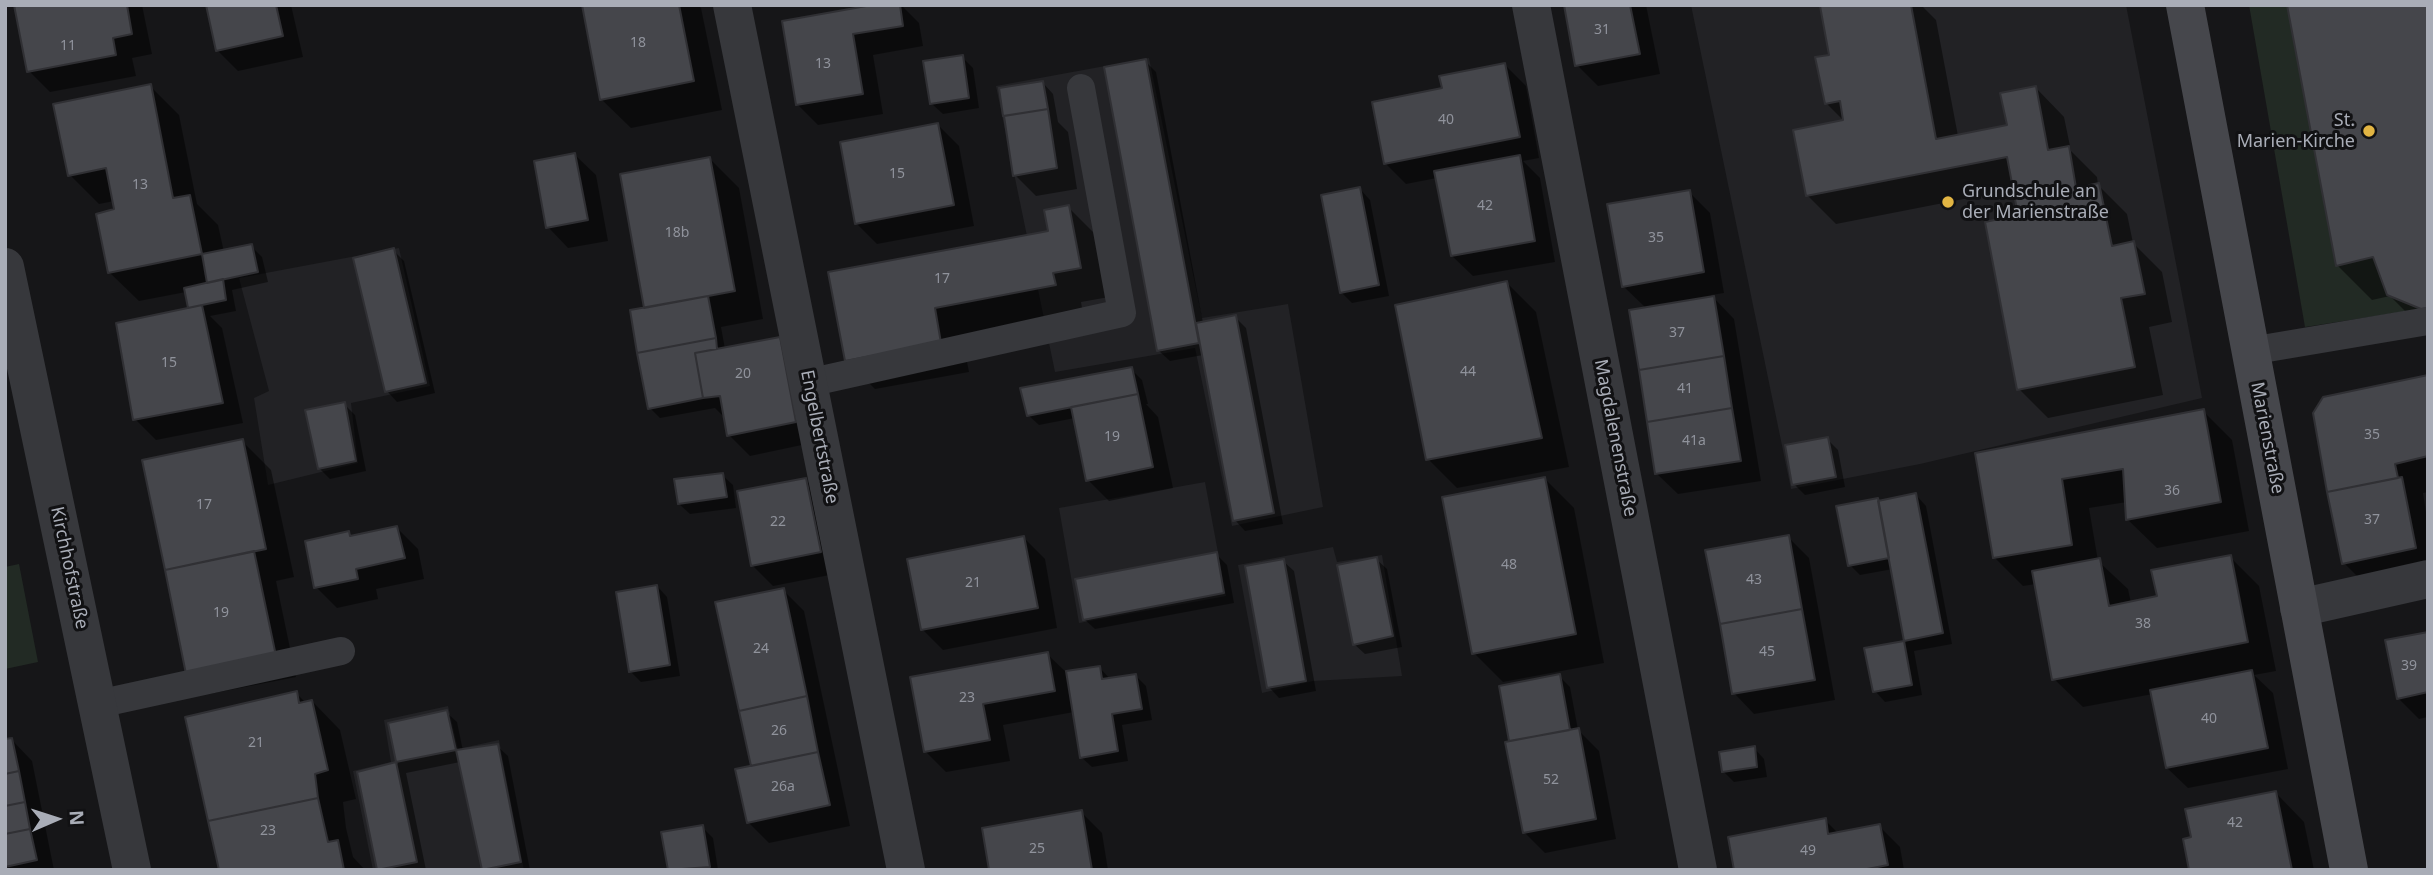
<!DOCTYPE html>
<html>
<head>
<meta charset="utf-8">
<style>
	body { margin:0 }
	#map { position:relative; width:2433px; height:875px; overflow:hidden; background:#161618; font-family:"Noto Sans",sans-serif }
	canvas { display:block }
	.frame { position:absolute; inset:0; border:7px solid #a9adb7; pointer-events:none }
	.north { position:absolute; left:21px; top:784px; width:70px; height:70px; -webkit-text-stroke:5px #111113; paint-order:stroke; rotate:87deg; font-size:19px; font-weight:700; line-height:28px; text-align:center; color:#a9adb7 }
	.north::after { content:''; display:block; margin:auto; width:24px; height:32px; background:#a9adb7; clip-path:polygon(50% 0,100% 100%,50% 72%,0 100%) }
</style>
</head>
<body>
<div id="map">
<canvas width="2433" height="875"></canvas>
<div class="frame"></div>
<div class="north">N</div>
</div>
<script>
const ctx = document.querySelector('canvas').getContext('2d');
ctx.lineJoin = 'round';
function paint(path, color) {
  ctx.fillStyle = color;
  ctx.fill(path, 'evenodd');
}
function toPath(rows) {
  const path = new Path2D();
  for (const r of rows) {
    path.moveTo(r[0], r[1]);
    for (let i = 2; i < r.length; i += 2) path.lineTo(r[i], r[i + 1]);
  }
  return path;
}
function trace(path, color, width, dash) {
  ctx.strokeStyle = color;
  ctx.lineWidth = width;
  ctx.lineCap = dash ? 'butt' : 'round';
  ctx.setLineDash(dash || []);
  ctx.stroke(path);
}
function drawText(font, color, halo, rows, align = 'center') {
  ctx.font = font + ' "Noto Sans",sans-serif';
  ctx.lineWidth = 6;
  ctx.setLineDash([]);
  ctx.textBaseline = 'middle';
  ctx.strokeStyle = halo;
  ctx.fillStyle = color;
  for (const [text, x, y, turn = 0] of rows) {
    ctx.save();
    ctx.translate(x, y);
    ctx.rotate((+turn || 0) * Math.PI / 180);
    ctx.textAlign = isNaN(turn) ? turn : align;
    if (halo) ctx.strokeText(text, 0, 0);
    ctx.fillText(text, 0, 0);
    ctx.restore();
  }
}
paint(toPath([
	[1691,5,2126,5,2202,398,1920,464,1791,489],
	[1149,58,1202,318,1288,304,1323,507,1232,526,1195,348,1055,372,996,86],
	[399,248,430,386,351,403,358,463,268,485,254,398,269,391,239,278],
	[1205,482,1226,596,1079,623,1059,508],
	[1333,547,1337,562,1382,555,1402,676,1313,681,1262,693,1238,565],
	[448,706,458,749,499,740,524,870,373,870,353,771,391,762,384,720]
]), '#222225');
paint(toPath([
	[2249,5,2287,5,2336,266,2373,257,2387,295,2421,309,2305,327],
	[19,564,38,662,5,669,5,567]
]), '#222a24');
paint(toPath([
	[16,5,142,5,152,54,132,58,136,76,50,92,29,71],
	[207,5,291,5,303,57,238,71,217,50],
	[583,5,698,5,701,8,722,110,631,128,602,100],
	[883,5,901,5,919,23,923,46,873,55,883,114,818,125,797,104,784,22],
	[1565,5,1646,5,1660,74,1598,86,1577,65],
	[1832,5,1921,5,1936,20,1958,136,2009,126,2036,88,2064,117,2071,151,2097,177,2098,185,2127,214,2133,243,2162,272,2172,322,2149,327,2163,395,2048,418,2019,389,2020,216,2015,189,1836,224,1807,195,1844,121,1826,103,1831,56,1822,7],
	[2428,5,2423,329,2390,296,2372,300,2338,266],
	[962,57,973,68,979,108,943,114,932,104],
	[1145,61,1156,72,1203,323,1235,317,1246,328,1283,524,1245,531,1235,520,1203,355,1170,361,1159,351],
	[1505,65,1526,86,1539,158,1523,161,1540,178,1555,262,1473,276,1452,256,1437,178,1406,184,1385,163,1444,90],
	[1043,83,1053,94,1058,122,1068,132,1077,189,1036,196,1015,175,1005,116],
	[150,86,179,115,197,204,218,225,224,252,251,246,262,257,268,282,232,290,236,311,210,316,222,328,243,423,156,440,135,419,192,309,186,292,139,301,110,273,117,211,114,201,99,204,70,175],
	[938,125,959,146,974,226,877,244,857,224],
	[575,155,596,175,608,241,568,248,548,227],
	[710,159,739,188,763,319,721,327,725,349,779,338,816,442,750,456,729,435,726,419,715,408,660,418,650,408,648,309],
	[1360,189,1370,200,1389,296,1352,303,1341,292],
	[1689,192,1710,213,1724,293,1711,295,1734,319,1761,481,1678,494,1657,474,1647,309,1623,286],
	[1068,207,1097,236,1109,297,1081,302,1083,314,962,336,969,372,875,389,846,360,1050,233],
	[393,250,404,261,435,393,397,402,387,391],
	[1507,283,1536,312,1569,467,1457,488,1428,459],
	[1131,369,1142,380,1148,404,1146,404,1158,417,1173,488,1109,501,1088,480,1075,418,1039,425,1028,415],
	[2428,376,2428,492,2423,493,2428,525,2428,570,2364,583,2344,563],
	[344,404,355,415,366,471,330,479,319,468],
	[2203,411,2232,440,2249,531,2157,548,2128,520,2127,502,2089,508,2098,561,2128,589,2131,603,2159,598,2230,557,2259,586,2276,671,2254,675,2273,693,2288,769,2188,788,2167,768,2153,694,2083,707,2054,679,2036,584,2023,586,1994,557,1977,455],
	[1827,439,1838,450,1845,487,1805,495,1794,484],
	[242,441,271,470,294,577,276,581,296,677,209,694],
	[722,475,733,485,736,508,690,514,679,504],
	[805,479,826,500,840,573,773,586,752,565],
	[1545,479,1574,508,1604,663,1503,682,1474,653],
	[1916,495,1926,506,1952,644,1914,651,1922,695,1885,702,1875,691,1866,649,1906,642,1893,569,1860,575,1850,565],
	[397,528,418,549,424,579,376,589,378,599,337,608,316,587,349,533,353,538],
	[1788,537,1809,558,1835,700,1754,714,1734,693],
	[1024,538,1045,559,1057,628,943,650,922,629],
	[1216,554,1227,565,1234,603,1095,629,1084,619],
	[1376,559,1387,569,1402,647,1365,654,1354,644],
	[1283,561,1294,571,1316,691,1279,698,1269,687],
	[657,586,667,597,680,676,641,682,630,671],
	[783,590,804,611,850,826,769,843,748,822,753,767],
	[2428,633,2428,717,2419,719,2398,698],
	[1047,654,1067,673,1100,668,1111,680,1136,676,1146,686,1152,720,1122,725,1128,761,1092,767,1081,757,1074,712,1003,725,1010,761,946,772,926,752,912,678],
	[1559,676,1570,687,1578,730,1599,751,1616,839,1545,853,1524,832,1501,687],
	[296,693,306,703,312,701,340,730,356,799,343,802,346,828,353,857,365,870,220,870],
	[446,712,457,722,463,751,497,746,508,756,530,870,484,870,460,762,406,773,426,870,379,870,359,773,398,764,390,725],
	[12,740,32,761,54,870,5,870,5,741],
	[1754,748,1764,759,1767,777,1734,782,1723,771],
	[2276,793,2304,822,2314,870,2190,870,2193,838],
	[1081,812,1102,833,1108,870,991,870],
	[1825,820,1838,833,1879,826,1900,847,1904,870,1736,870],
	[702,827,713,838,718,870,669,870]
]), '#0007');
const building = toPath([
	[14,5,127,5,132,34,113,38,116,55,27,72,14,5],
	[206,5,276,5,283,36,216,51,206,5],
	[582,5,679,5,694,81,600,100,582,5],
	[872,5,900,5,903,26,853,34,863,94,796,105,782,21,872,5],
	[1564,5,1630,5,1640,54,1575,66,1564,5],
	[1911,5,1936,139,2007,125,2000,93,2036,86,2048,150,2069,146,2076,188,2099,183,2112,246,2134,241,2145,294,2121,298,2135,367,2017,390,1985,222,2018,215,2007,157,1806,196,1793,130,1843,120,1840,101,1825,104,1815,57,1829,55,1820,6,1911,5],
	[2287,5,2428,5,2428,308,2421,309,2387,295,2373,257,2336,266,2287,5],
	[963,55,969,98,930,104,923,61,963,55],
	[1146,59,1199,343,1157,351,1104,67,1146,59],
	[1505,63,1520,137,1384,164,1372,102,1442,88,1439,76,1505,63],
	[1043,81,1048,109,1003,116,999,88,1043,81],
	[151,84,173,198,190,195,202,254,108,273,96,214,114,209,106,168,68,176,53,104,151,84],
	[1048,109,1057,168,1013,176,1004,116,1048,109],
	[938,123,954,205,855,224,840,142,938,123],
	[575,153,588,220,546,228,534,161,575,153],
	[1520,155,1535,241,1451,256,1434,171,1520,155],
	[710,157,735,291,644,308,620,174,710,157],
	[1360,187,1379,285,1340,293,1321,195,1360,187],
	[1690,190,1704,272,1622,287,1607,204,1690,190],
	[1069,205,1081,268,1053,273,1056,285,935,308,941,343,845,361,828,272,1048,231,1044,210,1069,205],
	[252,244,258,272,207,283,202,254,252,244],
	[394,248,426,383,385,392,353,258,394,248],
	[223,279,226,300,188,308,184,288,223,279],
	[1507,281,1542,438,1426,460,1395,305,1507,281],
	[708,296,716,338,637,353,630,310,708,296],
	[1714,296,1724,356,1639,370,1629,310,1714,296],
	[202,305,223,403,133,420,116,323,202,305],
	[1236,315,1274,513,1233,521,1196,323,1236,315],
	[780,337,796,422,727,436,720,396,703,398,695,353,780,337],
	[716,338,717,349,695,353,703,398,648,409,637,353,716,338],
	[1724,356,1732,408,1647,422,1639,370,1724,356],
	[1132,367,1138,394,1027,416,1020,388,1132,367],
	[2428,375,2428,456,2395,464,2398,478,2327,492,2313,413,2323,397,2428,375],
	[1138,394,1153,467,1086,481,1071,407,1138,394],
	[345,402,356,461,318,469,305,410,345,402],
	[1732,408,1741,461,1655,474,1647,422,1732,408],
	[2204,409,2221,502,2126,520,2123,469,2062,479,2072,545,1993,558,1975,453,2204,409],
	[1828,437,1836,477,1792,485,1785,445,1828,437],
	[243,439,266,549,165,570,142,460,243,439],
	[723,473,727,497,678,504,674,479,723,473],
	[1545,477,1576,634,1472,654,1442,497,1545,477],
	[2402,477,2416,548,2342,564,2327,492,2402,477],
	[806,478,821,552,751,566,737,491,806,478],
	[1916,493,1943,633,1904,641,1878,501,1916,493],
	[1878,498,1889,558,1848,566,1836,506,1878,498],
	[397,526,405,558,356,569,358,579,314,588,305,541,349,531,350,536,397,526],
	[1789,535,1802,609,1720,624,1705,550,1789,535],
	[1024,536,1038,608,921,630,907,559,1024,536],
	[254,551,276,656,186,674,165,570,254,551],
	[1217,552,1224,593,1083,620,1075,579,1217,552],
	[2231,555,2248,642,2052,680,2032,571,2100,558,2109,606,2157,596,2151,570,2231,555],
	[1377,557,1393,636,1353,645,1337,565,1377,557],
	[1284,559,1306,681,1267,688,1245,566,1284,559],
	[657,585,670,665,629,672,616,592,657,585],
	[784,588,807,696,739,711,715,602,784,588],
	[1802,609,1815,680,1732,694,1720,624,1802,609],
	[2428,632,2428,692,2397,699,2385,640,2428,632],
	[1904,641,1912,685,1873,692,1864,648,1904,641],
	[1048,652,1055,691,983,704,990,740,924,752,910,677,1048,652],
	[1100,666,1102,679,1136,674,1142,709,1112,714,1118,751,1080,758,1066,671,1100,666],
	[2252,670,2268,748,2166,768,2150,690,2252,670],
	[1560,674,1570,730,1509,741,1499,686,1560,674],
	[297,691,299,703,312,700,328,770,315,774,318,798,208,821,185,717,297,691],
	[807,696,818,752,751,766,739,711,807,696],
	[447,710,456,750,396,762,388,723,447,710],
	[1579,728,1596,819,1523,833,1505,742,1579,728],
	[12,738,19,771,5,774,5,739,12,738],
	[498,744,521,862,482,870,456,750,498,744],
	[1755,746,1757,767,1722,772,1719,752,1755,746],
	[818,752,830,805,747,823,735,769,818,752],
	[396,762,417,862,377,870,357,772,396,762],
	[19,771,25,802,5,806,5,774,19,771],
	[2276,791,2292,870,2189,870,2183,839,2191,837,2185,809,2276,791],
	[318,798,328,842,338,840,344,870,219,870,208,821,318,798],
	[25,802,30,829,5,834,5,806,25,802],
	[1082,810,1092,870,989,870,982,828,1082,810],
	[1826,818,1828,834,1880,824,1888,865,1862,870,1734,870,1728,837,1826,818],
	[703,825,710,867,668,870,661,832,703,825],
	[30,829,37,860,5,867,5,834,30,829]
]);
paint(building, '#45464b');
trace(building, '#303034', 2);
trace(toPath([
	[2250,351,2428,321],
	[808,383,1122,313,1081,88],
	[98,704,341,651]
]), '#37383c', 28);
trace(toPath([
	[732,5,906,870],
	[1531,5,1698,870],
	[5,267,132,870],
	[2299,608,2428,579]
]), '#37383c', 38);
trace(toPath([
	[2185,5,2349,870]
]), '#46474c', 38);
for (const [x, y, r, color] of [
	[2369,131,7,"#e2b543"],
	[1948,202,7,"#e2b543"]
]) {
  const dot = new Path2D();
  dot.arc(x, y, r, 0, 2 * Math.PI);
  ctx.fillStyle = color;
  ctx.fill(dot);
  trace(dot, '#111113', 2.5);
}
drawText('14px', '#90939c', null, [
	["31",1602,30],
	["18",638,43],
	["11",68,46],
	["13",823,64],
	["40",1446,120],
	["15",897,174],
	["13",140,185],
	["42",1485,206],
	["18b",677,233],
	["35",1656,238],
	["17",942,279],
	["37",1677,333],
	["15",169,363],
	["44",1468,372],
	["20",743,374],
	["41",1685,389],
	["35",2372,435],
	["19",1112,437],
	["41a",1694,441],
	["36",2172,491],
	["17",204,505],
	["37",2372,520],
	["22",778,522],
	["48",1509,565],
	["43",1754,580],
	["21",973,583],
	["19",221,613],
	["38",2143,624],
	["24",761,649],
	["45",1767,652],
	["39",2409,666],
	["23",967,698],
	["40",2209,719],
	["26",779,731],
	["21",256,743],
	["52",1551,780],
	["26a",783,787],
	["42",2235,823],
	["23",268,831],
	["25",1037,849],
	["49",1808,851]
]);
drawText('18px', '#a9adb7', '#111113', [
	["St.",2355,121],
	["Marien-Kirche",2355,142],
	["Grundschule an",1962,192,"left"],
	["der Marienstraße",1962,213,"left"]
], 'right');
drawText('18px', '#a9adb7', '#111113', [
	["Engelbertstraße",819,437,79],
	["Magdalenenstraße",1615,438,79],
	["Marienstraße",2267,438,79],
	["Kirchhofstraße",69,568,78]
]);
</script>
</body>
</html>
